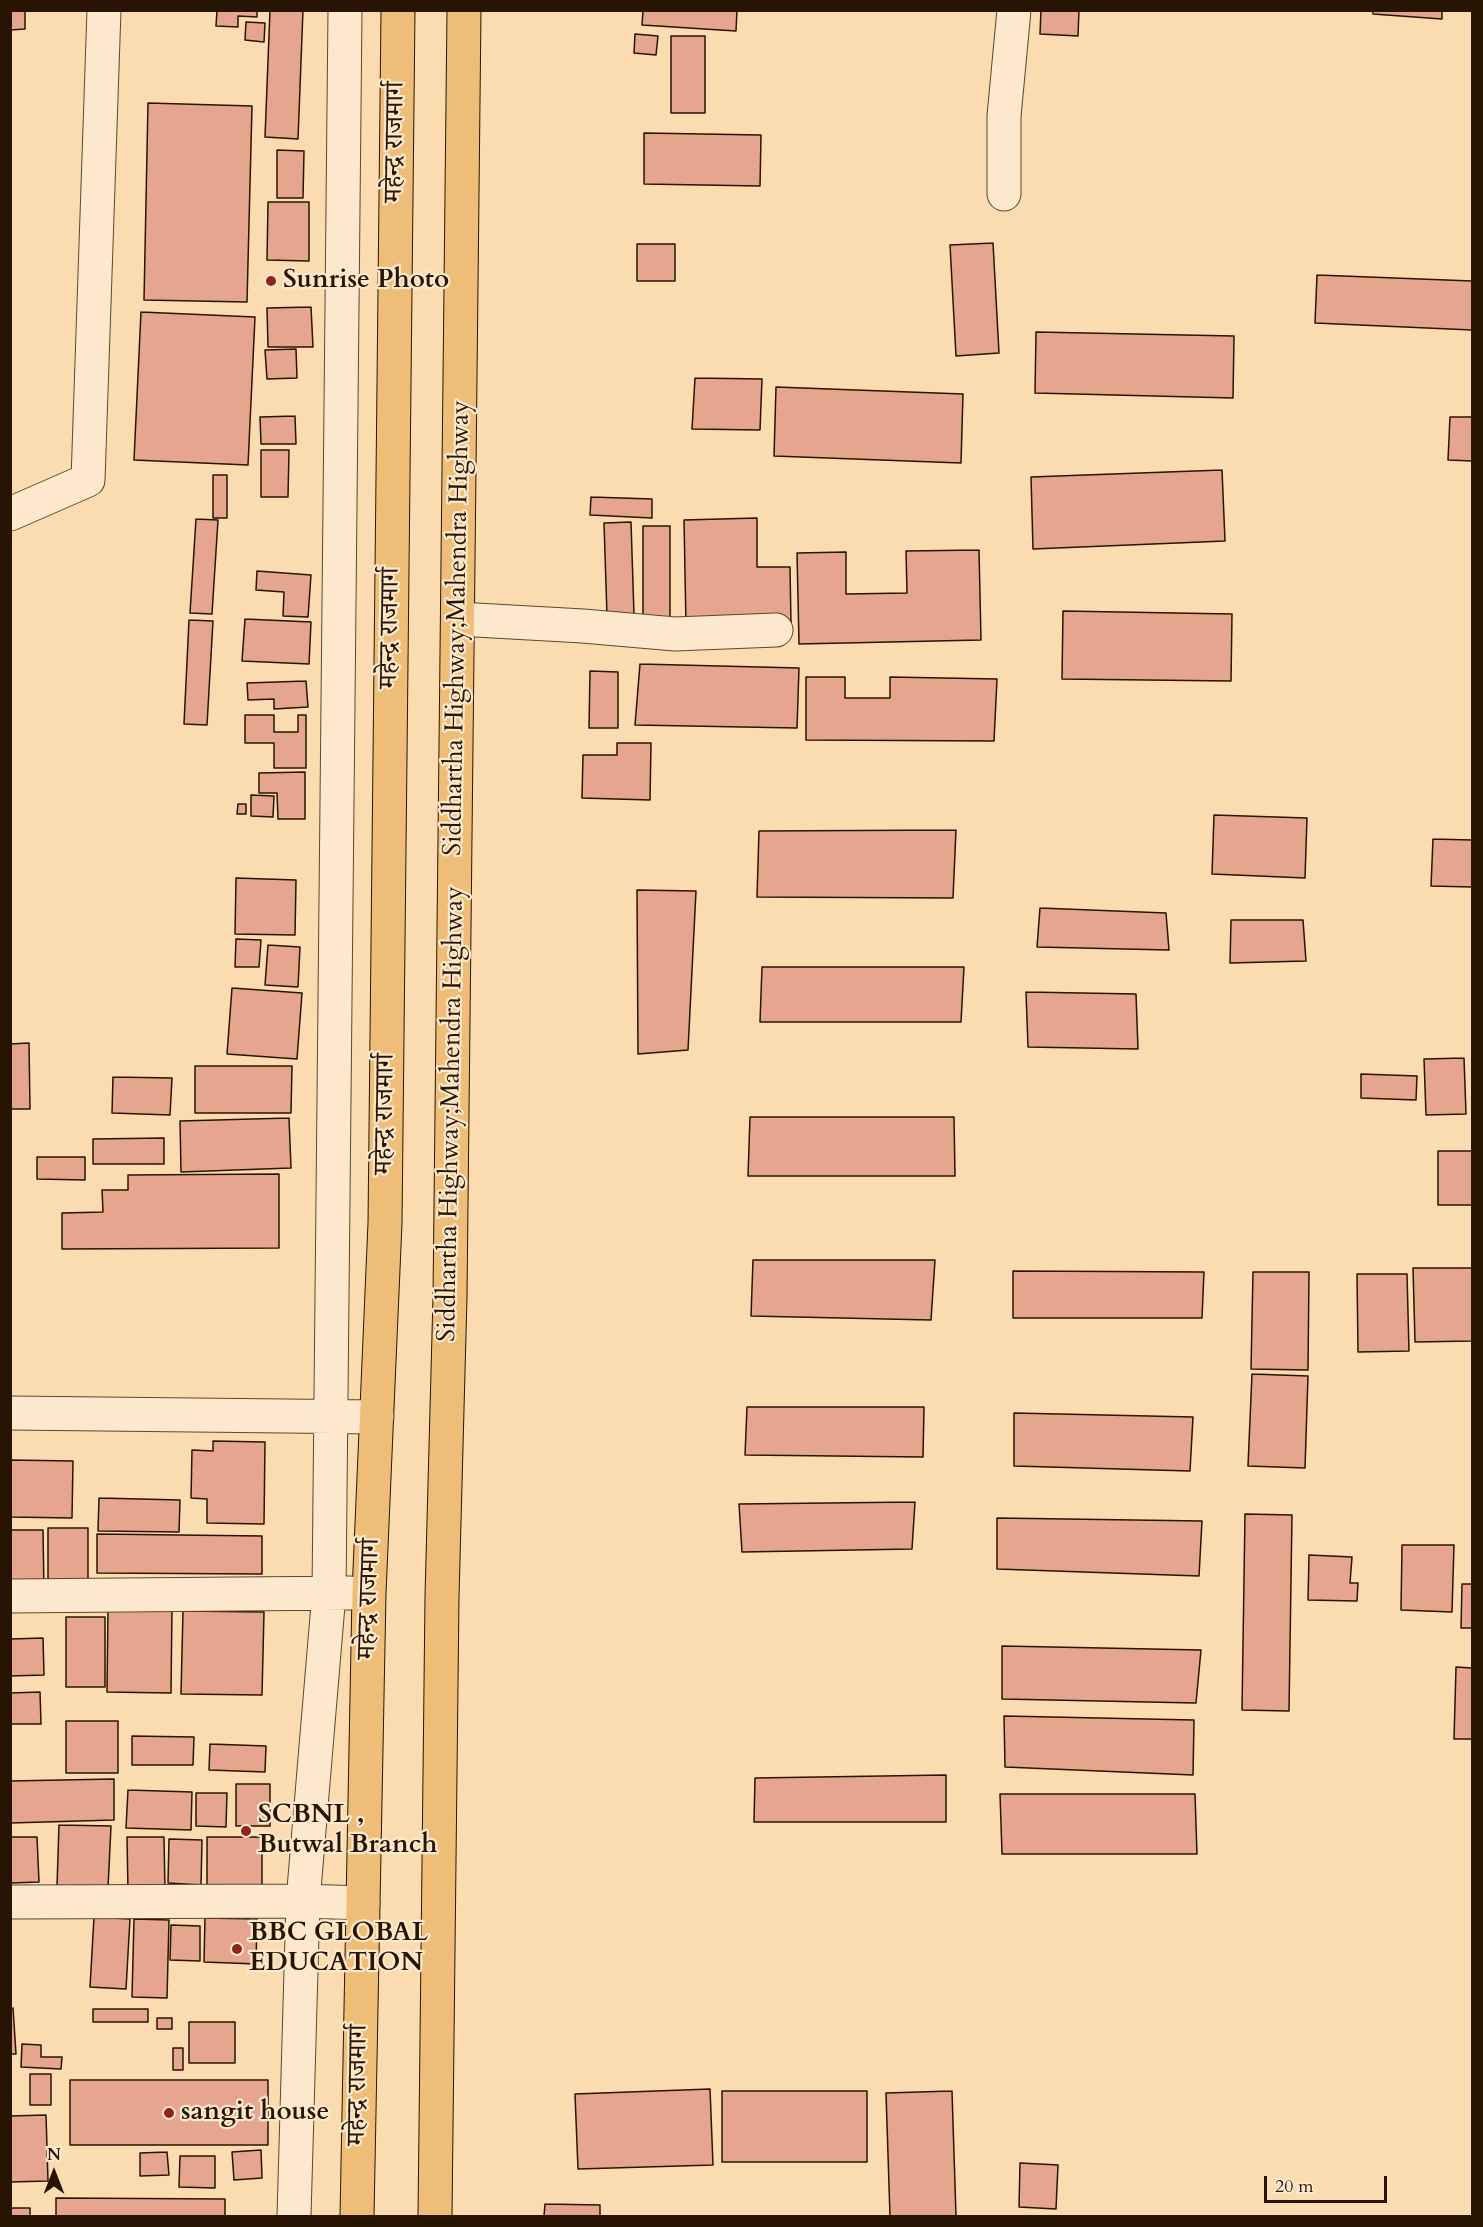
<!DOCTYPE html>
<html>
<head>
<meta charset="utf-8">
<style>
	body { margin:0 }
	#map { position:relative; width:1483px; height:2227px; overflow:hidden; background:#fbdcb0; font-family:Cardo,serif }
	canvas { display:block }
	.frame { position:absolute; inset:0; border:12px solid #281402; pointer-events:none }
	.north { position:absolute; left:24px; top:2143px; width:60px; height:60px; -webkit-text-stroke:4px #fce8cc; paint-order:stroke; rotate:0deg; font-size:16px; font-weight:700; line-height:24px; text-align:center; color:#281402 }
	.north::after { content:''; display:block; margin:auto; width:21px; height:27px; background:#281402; clip-path:polygon(50% 0,100% 100%,50% 72%,0 100%) }
	.scale { position:absolute; left:1264px; top:2176px; width:123px; height:27px; box-sizing:border-box; border:3px solid #281402; border-top:0; padding-left:8px; font-size:18px; line-height:21px; white-space:nowrap; color:#281402; -webkit-text-stroke:4px #fce8cc; paint-order:stroke }
</style>
</head>
<body>
<div id="map">
<canvas width="1483" height="2227"></canvas>
<div class="frame"></div>
<div class="north">N</div>
<div class="scale">20 m</div>
</div>
<script>
const ctx = document.querySelector('canvas').getContext('2d');
ctx.lineJoin = 'round';
function paint(path, color) {
  ctx.fillStyle = color;
  ctx.fill(path, 'evenodd');
}
function toPath(rows) {
  const path = new Path2D();
  for (const r of rows) {
    path.moveTo(r[0], r[1]);
    for (let i = 2; i < r.length; i += 2) path.lineTo(r[i], r[i + 1]);
  }
  return path;
}
function trace(path, color, width, dash) {
  ctx.strokeStyle = color;
  ctx.lineWidth = width;
  ctx.lineCap = dash ? 'butt' : 'round';
  ctx.setLineDash(dash || []);
  ctx.stroke(path);
}
function drawText(font, color, halo, rows, align = 'center') {
  ctx.font = font + ' Cardo,"Noto Serif Devanagari",serif';
  ctx.lineWidth = 4.5;
  ctx.setLineDash([]);
  ctx.textBaseline = 'middle';
  ctx.strokeStyle = halo;
  ctx.fillStyle = color;
  for (const [text, x, y, turn = 0] of rows) {
    ctx.save();
    ctx.translate(x, y);
    ctx.rotate((+turn || 0) * Math.PI / 180);
    ctx.textAlign = isNaN(turn) ? turn : align;
    if (halo) ctx.strokeText(text, 0, 0);
    ctx.fillText(text, 0, 0);
    ctx.restore();
  }
}
const building = toPath([
	[10,10,25,10,25,29,10,30,10,10],
	[217,10,257,10,257,17,238,16,238,27,216,26,217,10],
	[270,10,303,10,298,139,265,137,270,10],
	[643,10,737,10,736,31,642,25,643,10],
	[1041,10,1079,10,1078,36,1040,34,1041,10],
	[1373,10,1442,10,1442,19,1373,14,1373,10],
	[246,22,265,23,264,42,245,40,246,22],
	[635,34,658,36,656,55,634,53,635,34],
	[671,36,705,36,705,113,671,113,671,36],
	[148,103,252,106,247,302,144,300,148,103],
	[644,133,761,135,760,186,644,184,644,133],
	[277,150,304,151,303,198,277,198,277,150],
	[268,202,309,202,309,261,267,260,268,202],
	[993,243,999,353,956,356,950,245,993,243],
	[637,244,675,244,675,281,637,281,637,244],
	[1317,275,1472,281,1472,330,1315,323,1317,275],
	[311,307,313,347,268,347,267,308,311,307],
	[141,312,255,317,248,465,134,460,141,312],
	[1036,332,1234,336,1233,398,1035,393,1036,332],
	[296,349,297,378,267,379,265,350,296,349],
	[695,378,762,379,760,430,692,429,695,378],
	[776,387,963,394,961,463,774,456,776,387],
	[295,416,296,444,261,444,260,417,295,416],
	[1450,417,1472,417,1472,461,1448,460,1450,417],
	[261,450,289,450,288,497,261,497,261,450],
	[1222,470,1225,541,1033,549,1031,477,1222,470],
	[213,475,227,475,227,518,213,518,213,475],
	[591,497,652,499,652,518,590,515,591,497],
	[757,518,757,567,790,567,791,624,686,626,684,520,757,518],
	[196,519,218,520,212,614,190,613,196,519],
	[631,522,634,615,607,616,604,523,631,522],
	[643,526,670,526,670,620,643,620,643,526],
	[979,550,981,640,799,644,797,553,846,552,846,594,907,593,906,551,979,550],
	[257,571,311,575,308,617,283,616,284,592,256,590,257,571],
	[1063,611,1232,614,1231,681,1062,679,1063,611],
	[245,619,311,622,309,664,242,661,245,619],
	[189,620,213,621,207,725,184,724,189,620],
	[640,664,799,668,797,728,635,725,640,664],
	[590,671,618,672,618,728,589,728,590,671],
	[806,677,845,677,845,698,890,698,890,677,997,679,994,741,806,740,806,677],
	[306,681,308,707,274,709,274,699,248,700,247,683,306,681],
	[245,715,274,715,274,732,298,732,298,715,306,715,306,768,274,768,274,743,245,743,245,715],
	[617,743,651,743,650,800,582,798,583,755,617,755,617,743],
	[305,772,305,819,278,819,277,793,259,793,259,773,305,772],
	[251,795,274,796,273,817,251,816,251,795],
	[238,804,246,804,246,814,237,814,238,804],
	[1214,815,1307,818,1305,878,1212,874,1214,815],
	[956,830,953,898,757,897,759,831,956,830],
	[1433,839,1472,840,1472,887,1431,886,1433,839],
	[236,878,296,880,295,935,235,934,236,878],
	[637,890,696,891,688,1050,638,1054,637,890],
	[1040,908,1166,913,1169,950,1037,947,1040,908],
	[1231,920,1303,920,1306,961,1230,963,1231,920],
	[236,939,261,940,259,967,235,967,236,939],
	[268,945,300,947,298,987,265,985,268,945],
	[762,967,964,967,961,1022,760,1022,762,967],
	[232,988,302,993,297,1059,227,1054,232,988],
	[1026,992,1136,994,1138,1049,1028,1047,1026,992],
	[29,1043,30,1109,10,1109,10,1044,29,1043],
	[1464,1058,1466,1114,1426,1115,1424,1059,1464,1058],
	[195,1066,292,1066,291,1113,195,1113,195,1066],
	[1361,1074,1417,1076,1416,1100,1361,1098,1361,1074],
	[113,1077,172,1078,170,1115,112,1113,113,1077],
	[750,1117,954,1117,955,1176,748,1176,750,1117],
	[289,1118,291,1168,181,1172,180,1121,289,1118],
	[164,1138,164,1164,93,1164,93,1139,164,1138],
	[1438,1151,1472,1151,1472,1205,1438,1205,1438,1151],
	[37,1157,85,1157,85,1180,37,1179,37,1157],
	[279,1174,279,1248,62,1249,62,1213,103,1212,102,1190,128,1190,128,1175,279,1174],
	[753,1260,935,1260,931,1320,751,1316,753,1260],
	[1413,1268,1472,1268,1472,1341,1415,1342,1413,1268],
	[1013,1271,1204,1272,1202,1318,1013,1318,1013,1271],
	[1253,1272,1309,1272,1308,1370,1251,1369,1253,1272],
	[1357,1274,1407,1274,1409,1351,1358,1352,1357,1274],
	[1252,1374,1308,1376,1305,1468,1248,1466,1252,1374],
	[747,1407,924,1407,923,1457,745,1455,747,1407],
	[1014,1413,1193,1417,1190,1471,1014,1466,1014,1413],
	[213,1441,265,1442,264,1524,207,1523,207,1499,191,1498,192,1450,213,1451,213,1441],
	[10,1460,73,1461,72,1518,10,1517,10,1460],
	[99,1498,180,1500,179,1532,98,1531,99,1498],
	[915,1502,912,1549,742,1552,739,1504,915,1502],
	[1245,1514,1292,1515,1289,1711,1242,1710,1245,1514],
	[997,1518,1202,1521,1199,1576,997,1569,997,1518],
	[48,1528,88,1528,88,1583,48,1583,48,1528],
	[10,1530,43,1530,44,1590,10,1591,10,1530],
	[97,1534,262,1536,262,1574,97,1573,97,1534],
	[1402,1545,1454,1545,1452,1612,1401,1610,1402,1545],
	[1309,1555,1352,1557,1350,1583,1358,1583,1357,1601,1308,1600,1309,1555],
	[1462,1584,1472,1584,1472,1628,1461,1628,1462,1584],
	[108,1607,172,1608,171,1693,107,1692,108,1607],
	[183,1611,264,1612,262,1695,181,1694,183,1611],
	[66,1617,105,1617,105,1687,66,1687,66,1617],
	[43,1638,44,1675,10,1676,10,1639,43,1638],
	[1002,1646,1201,1650,1196,1703,1002,1699,1002,1646],
	[1456,1667,1472,1668,1472,1739,1454,1739,1456,1667],
	[40,1692,41,1724,10,1724,10,1693,40,1692],
	[1004,1716,1194,1720,1193,1775,1005,1767,1004,1716],
	[66,1721,118,1721,118,1773,66,1773,66,1721],
	[132,1736,194,1737,193,1765,132,1765,132,1736],
	[210,1744,266,1746,265,1772,209,1770,210,1744],
	[946,1775,946,1822,754,1822,755,1778,946,1775],
	[114,1779,114,1820,10,1823,10,1781,114,1779],
	[236,1784,270,1784,270,1826,236,1826,236,1784],
	[128,1790,192,1792,191,1830,126,1828,128,1790],
	[196,1793,227,1793,226,1827,196,1826,196,1793],
	[1000,1794,1195,1794,1197,1854,1002,1854,1000,1794],
	[59,1825,111,1826,108,1888,57,1886,59,1825],
	[10,1837,37,1837,39,1882,10,1883,10,1837],
	[127,1837,164,1837,165,1892,128,1892,127,1837],
	[207,1837,262,1837,262,1890,207,1889,207,1837],
	[169,1839,202,1840,201,1885,168,1883,169,1839],
	[94,1917,130,1919,126,1989,90,1987,94,1917],
	[205,1918,257,1919,256,1964,204,1962,205,1918],
	[134,1919,169,1920,167,1998,132,1997,134,1919],
	[171,1925,200,1926,200,1961,170,1960,171,1925],
	[10,2008,13,2008,16,2054,10,2054,10,2008],
	[93,2009,148,2009,148,2022,93,2022,93,2009],
	[157,2018,172,2018,172,2029,157,2029,157,2018],
	[189,2022,235,2022,235,2063,189,2063,189,2022],
	[22,2044,41,2045,41,2057,62,2057,61,2069,21,2067,22,2044],
	[173,2048,183,2048,183,2070,173,2070,173,2048],
	[30,2074,51,2074,51,2105,30,2105,30,2074],
	[70,2080,268,2080,268,2145,70,2145,70,2080],
	[710,2089,713,2165,578,2169,575,2094,710,2089],
	[722,2091,867,2091,867,2162,722,2162,722,2091],
	[952,2091,956,2216,890,2216,886,2093,952,2091],
	[46,2115,48,2181,10,2182,10,2116,46,2115],
	[261,2150,262,2178,234,2180,232,2152,261,2150],
	[167,2152,169,2175,140,2176,140,2153,167,2152],
	[180,2156,215,2156,215,2188,179,2187,180,2156],
	[1020,2163,1058,2165,1056,2209,1019,2207,1020,2163],
	[56,2198,225,2199,225,2216,56,2216,56,2198],
	[545,2204,600,2205,600,2216,544,2216,545,2204],
	[10,2208,30,2208,30,2216,10,2216,10,2208]
]);
paint(building, '#e6a58e');
trace(building, '#281402', 1.5);
const minor = toPath([
	[1004,194,1004,116,1014,10],
	[10,514,88,480,104,10],
	[458,619,583,626,675,634,776,630],
	[10,1413,377,1417],
	[10,1596,350,1593],
	[10,1902,303,1901,363,1903],
	[294,2216,303,1901,329,1593,345,10]
]);
const highway = toPath([
	[357,2216,369,1593,385,1223,398,10],
	[435,2216,442,1597,450,1297,464,10]
]);
trace(minor, '#5d462e', 35);
trace(highway, '#281402', 35);
trace(minor, '#fce8cc', 33);
trace(highway, '#eebe78', 33);
for (const [x, y, r, color] of [
	[271,281,6,"#8f2418"],
	[246,1831,6,"#8f2418"],
	[237,1949,6,"#8f2418"],
	[169,2113,6,"#8f2418"]
]) {
  const dot = new Path2D();
  dot.arc(x, y, r, 0, 2 * Math.PI);
  ctx.fillStyle = color;
  ctx.fill(dot);
  trace(dot, '#fce8cc', 2);
}
drawText('26px', '#281402', '#fce8cc', [
	["महेन्द्र राजमार्ग",396,142,-89],
	["महेन्द्र राजमार्ग",391,628,-89],
	["Siddhartha Highway;Mahendra Highway",458,628,-89],
	["महेन्द्र राजमार्ग",386,1114,-89],
	["Siddhartha Highway;Mahendra Highway",452,1114,-89],
	["महेन्द्र राजमार्ग",370,1599,-88],
	["महेन्द्र राजमार्ग",359,2085,-89]
]);
drawText('bold 26px', '#281402', '#fce8cc', [
	["Sunrise Photo",283,281],
	["SCBNL ,",258,1816],
	["Butwal Branch",258,1846],
	["BBC GLOBAL",249,1934],
	["EDUCATION",249,1964],
	["sangit house",181,2113]
], 'left');
</script>
</body>
</html>
